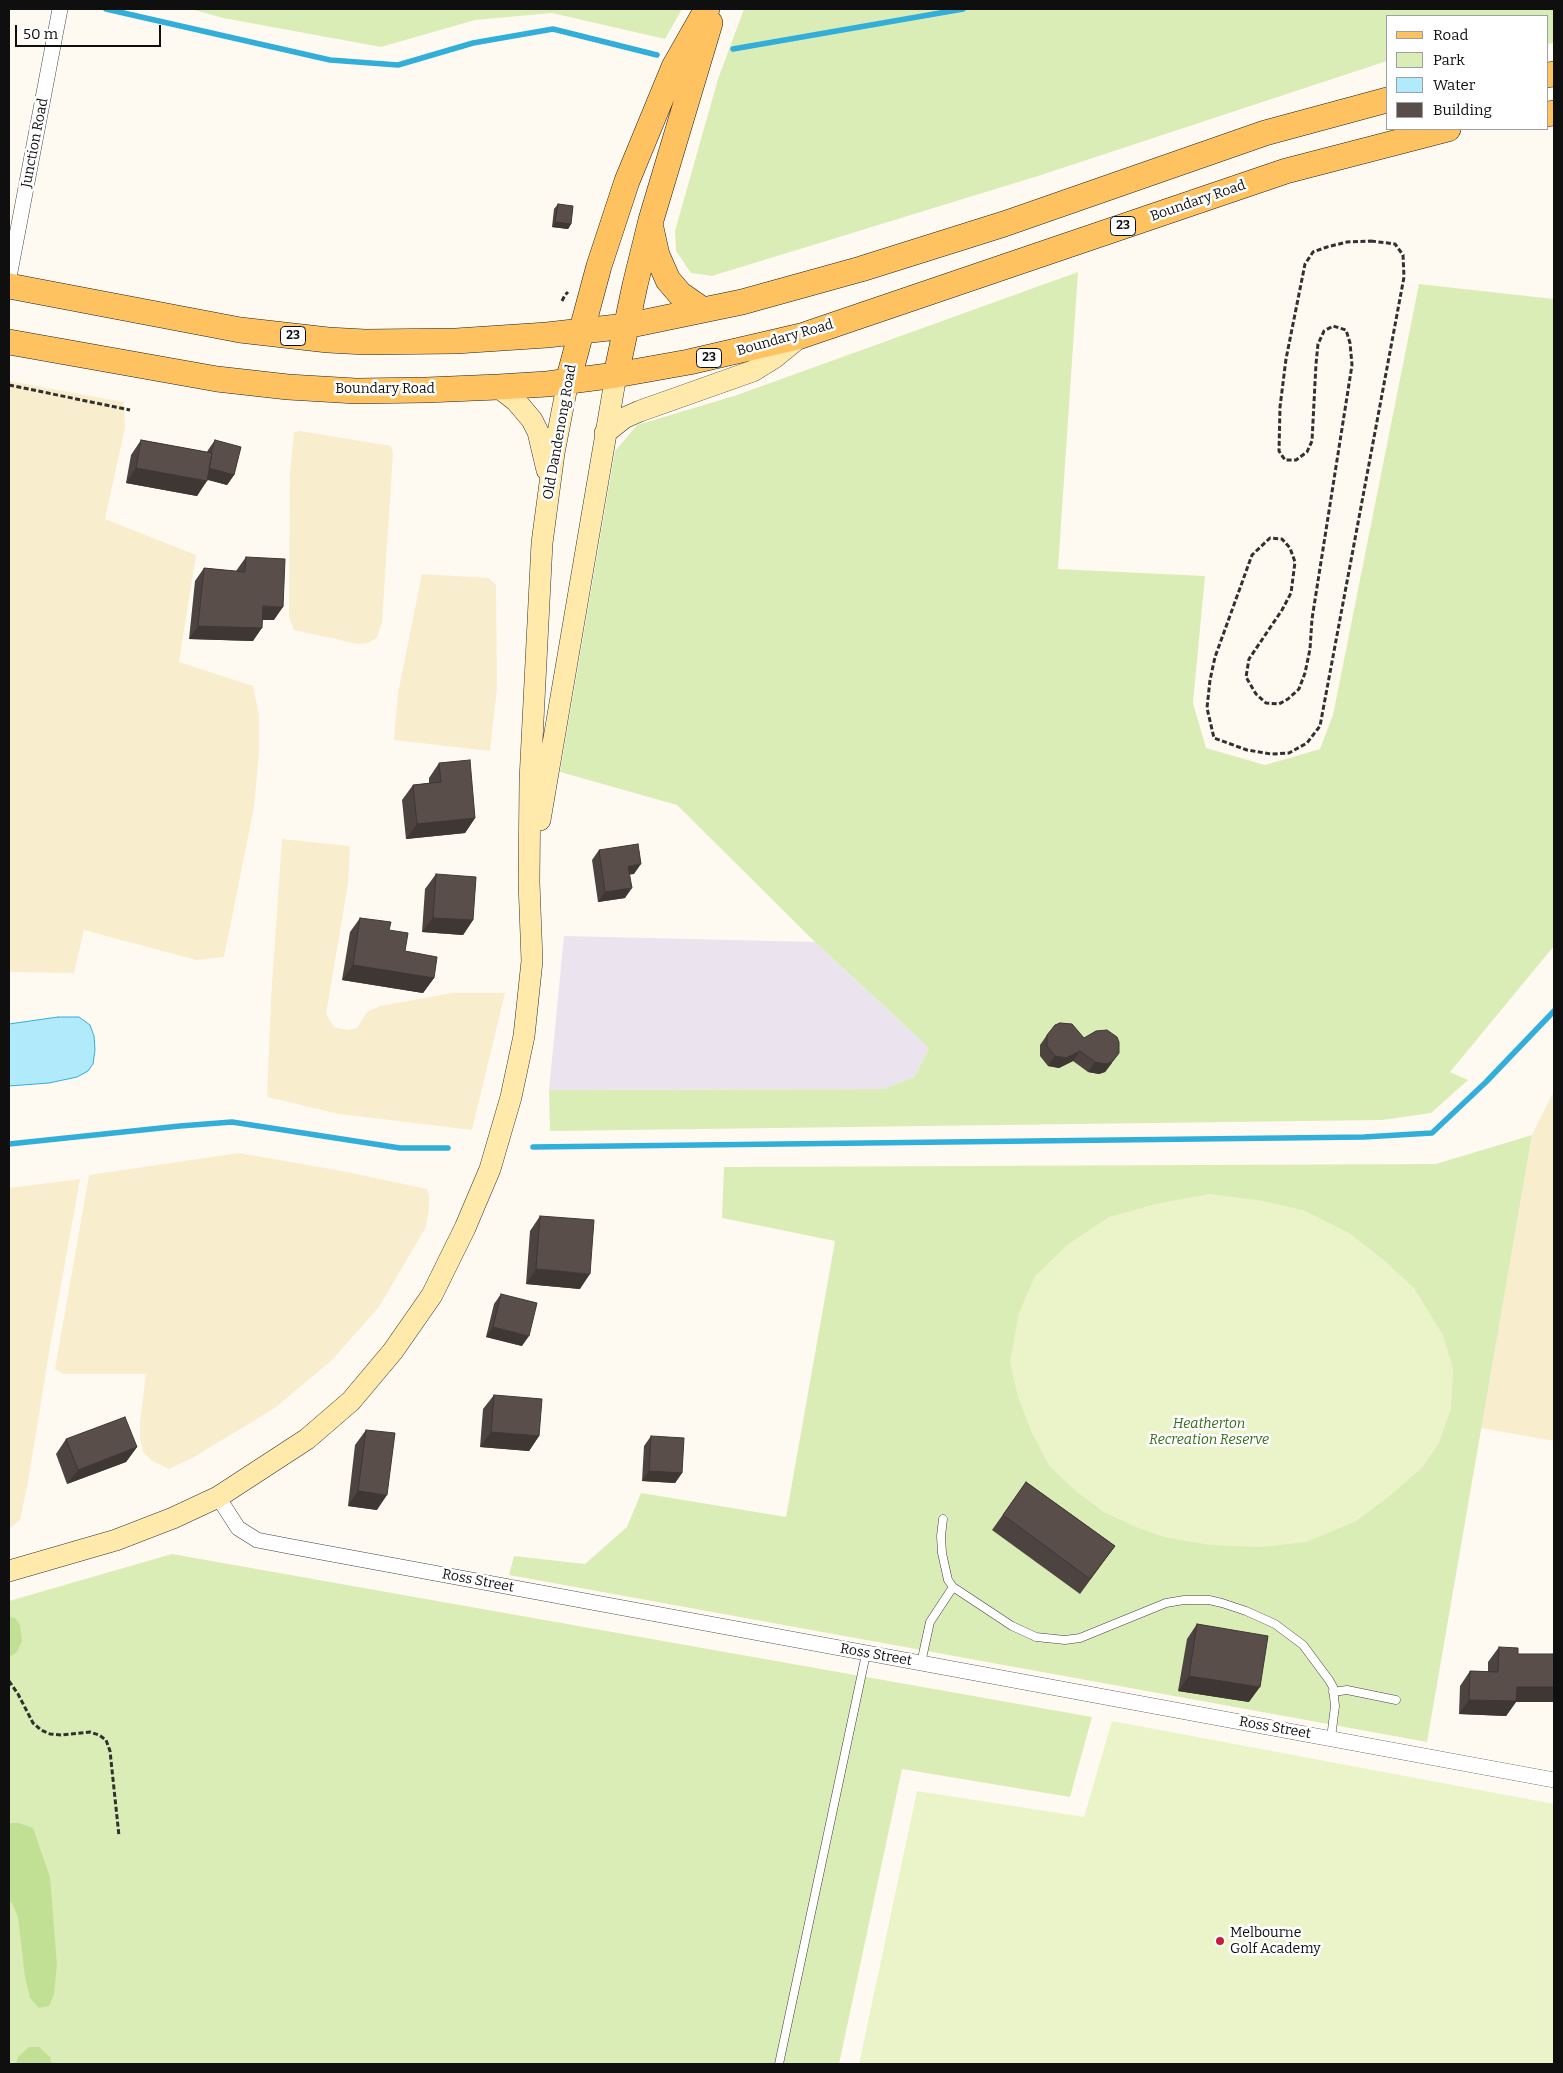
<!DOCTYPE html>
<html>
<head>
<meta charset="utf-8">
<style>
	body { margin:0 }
	#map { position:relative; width:1563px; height:2073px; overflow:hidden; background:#fffaf1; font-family:Bitter,serif }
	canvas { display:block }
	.frame { position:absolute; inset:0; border:10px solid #0f0f0f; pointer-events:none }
	.legend { position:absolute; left:1386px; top:15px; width:162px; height:115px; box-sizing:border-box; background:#fff; border:1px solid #9f9f9f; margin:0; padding:6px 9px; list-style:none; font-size:15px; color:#0f0f0f }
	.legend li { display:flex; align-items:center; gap:10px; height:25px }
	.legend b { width:25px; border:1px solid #9f9f9f }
	.scale { position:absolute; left:15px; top:25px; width:146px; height:22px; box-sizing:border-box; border:2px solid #0f0f0f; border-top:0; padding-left:6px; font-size:15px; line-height:18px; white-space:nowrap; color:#0f0f0f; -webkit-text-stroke:4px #fff; paint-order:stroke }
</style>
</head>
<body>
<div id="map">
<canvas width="1563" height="2073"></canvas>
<div class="frame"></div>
<ul class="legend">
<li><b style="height:6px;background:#ffc261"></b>Road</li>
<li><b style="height:14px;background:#dbedb6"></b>Park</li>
<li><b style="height:14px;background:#b1eafb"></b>Water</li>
<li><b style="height:14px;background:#594e4a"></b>Building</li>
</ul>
<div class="scale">50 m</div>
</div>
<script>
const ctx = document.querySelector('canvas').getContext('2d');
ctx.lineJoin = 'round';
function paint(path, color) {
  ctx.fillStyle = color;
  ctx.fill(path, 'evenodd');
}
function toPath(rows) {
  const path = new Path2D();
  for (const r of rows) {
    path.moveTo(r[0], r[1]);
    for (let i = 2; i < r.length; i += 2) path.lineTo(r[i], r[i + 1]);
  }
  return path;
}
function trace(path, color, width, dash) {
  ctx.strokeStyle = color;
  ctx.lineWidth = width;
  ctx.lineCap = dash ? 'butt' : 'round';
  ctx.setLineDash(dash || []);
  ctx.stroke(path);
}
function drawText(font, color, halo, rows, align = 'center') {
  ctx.font = font + ' Bitter,serif';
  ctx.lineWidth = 5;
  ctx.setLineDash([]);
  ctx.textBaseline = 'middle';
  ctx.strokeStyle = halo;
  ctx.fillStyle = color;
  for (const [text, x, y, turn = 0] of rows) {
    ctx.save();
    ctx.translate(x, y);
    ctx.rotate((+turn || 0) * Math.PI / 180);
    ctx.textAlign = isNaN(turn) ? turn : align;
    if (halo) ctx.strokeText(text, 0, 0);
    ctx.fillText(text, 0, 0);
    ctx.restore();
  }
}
paint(toPath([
	[564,936,815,942,929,1048,914,1077,884,1089,549,1090]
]), '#ebe3ee');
paint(toPath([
	[9,381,124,402,125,428,105,519,196,555,179,662,253,686,259,715,259,753,254,807,224,957,196,960,84,930,74,973,9,972],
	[300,431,391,446,393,454,382,622,377,638,368,643,358,644,294,630,289,617,290,472,294,432],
	[422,574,489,578,496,585,497,688,490,751,394,740,398,693],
	[282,839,350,846,348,884,326,1014,334,1027,347,1030,357,1028,367,1012,380,1006,452,993,505,993,472,1130,339,1114,267,1097,271,998],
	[1554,1091,1554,1441,1481,1428,1532,1135],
	[239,1153,342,1171,427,1189,429,1195,429,1209,426,1227,379,1307,332,1360,275,1408,194,1457,169,1469,152,1461,143,1452,140,1438,140,1422,146,1374,64,1374,55,1369,89,1175],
	[80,1179,51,1341,28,1482,20,1520,9,1529,9,1188]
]), '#f8eece');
paint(toPath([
	[191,9,682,9,665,39,552,13,475,20,381,47,223,18],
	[744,9,1554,9,1554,43,1547,44,1547,16,1387,16,1387,61,1038,176,712,276,691,273,676,251,675,231,718,79],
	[1078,272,1058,569,1205,576,1193,703,1206,748,1265,765,1320,749,1333,715,1419,284,1554,299,1554,946,1450,1072,1468,1080,1431,1113,1382,1120,550,1131,549,1090,884,1089,914,1077,929,1048,815,942,677,805,560,772,615,451,637,425,737,395],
	[1532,1135,1427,1742,509,1575,514,1556,585,1564,627,1527,641,1493,786,1517,835,1241,722,1218,724,1167,1436,1164],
	[172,1554,1092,1717,1070,1797,902,1769,839,2064,9,2064,9,1601]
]), '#dbedb6');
paint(toPath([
	[9,1617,15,1618,20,1625,22,1641,17,1652,9,1657],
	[9,1823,19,1823,33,1828,50,1877,57,1965,54,1994,49,2006,39,2008,30,1998,25,1977,18,1917,12,1903,9,1902],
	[29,2047,39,2047,50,2057,52,2064,16,2064,18,2057]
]), '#c1e094');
paint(toPath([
	[1209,1194,1257,1200,1303,1210,1349,1233,1385,1261,1414,1288,1443,1335,1453,1369,1451,1409,1439,1443,1421,1469,1387,1498,1356,1521,1307,1542,1260,1547,1210,1545,1164,1537,1136,1527,1104,1512,1077,1492,1050,1467,1032,1433,1018,1397,1010,1362,1019,1313,1035,1276,1067,1245,1109,1217,1156,1204],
	[1112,1721,1554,1804,1554,2064,859,2064,917,1791,1084,1817]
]), '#ebf4c9');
const water = toPath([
	[58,1017,79,1017,90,1025,94,1036,95,1050,93,1064,88,1071,77,1077,49,1083,9,1086,9,1024,58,1017]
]);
paint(water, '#b1eafb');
trace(water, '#31aed9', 1);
trace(toPath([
	[106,9,330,60,398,65,473,43,553,29,657,55],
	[733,49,963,9],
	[9,1144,180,1126,232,1122,400,1148,448,1148],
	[533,1147,1364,1137,1432,1133,1486,1082,1554,1011]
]), '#31aed9', 5.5);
const service = toPath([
	[943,1519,941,1536,942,1553,948,1580,953,1587,1012,1626,1036,1637,1065,1640,1080,1638,1166,1603,1184,1600,1209,1600,1222,1603,1246,1611,1275,1624,1303,1645,1329,1680,1333,1687,1335,1706,1331,1738],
	[921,1663,930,1622,953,1587],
	[1333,1692,1347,1690,1396,1700],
	[779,2064,866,1654]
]);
const minor = toPath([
	[9,277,60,9],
	[218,1497,238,1528,257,1540,288,1546,1554,1780]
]);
const secondary = toPath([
	[498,387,516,401,532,420,538,432,547,470],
	[605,433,624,418,640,411,753,371,774,358,801,336],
	[540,820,616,375],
	[9,1571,116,1540,173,1518,218,1497,307,1439,351,1401,393,1351,432,1295,465,1228,490,1169,511,1097,524,1036,532,961,529,882,530,780,542,543,554,453,568,381]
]);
const primary = toPath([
	[1547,75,1554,74],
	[1547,114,1554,113],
	[651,228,657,255,668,280,680,294,703,310],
	[9,286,240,330,328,340,365,342,456,341,547,335,626,326,742,302,861,269,1004,224,1265,133,1387,100],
	[9,342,217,379,288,387,356,391,426,390,498,387,547,384,616,375,689,362,801,336,1286,171,1448,129],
	[616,375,635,285,651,220,710,23],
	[568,381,599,266,627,181,674,67,707,9]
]);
trace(service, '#424242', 9);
trace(minor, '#424242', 16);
trace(secondary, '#313131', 22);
trace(primary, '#202020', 26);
trace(toPath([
	[1371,241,1395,244,1403,255,1404,277,1320,726,1307,743,1289,753,1271,754,1247,750,1214,738,1207,708,1210,680,1215,657,1252,555,1270,538,1282,539,1290,548,1295,562,1291,593,1282,610,1249,659,1246,677,1256,694,1266,703,1279,704,1288,699,1299,689,1305,673,1310,649,1312,619,1352,365,1350,343,1346,330,1333,326,1324,331,1318,344,1316,364,1312,441,1307,452,1296,460,1285,460,1279,451,1280,407,1286,359,1305,264,1313,252,1327,247,1347,242,1371,241],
	[562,301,565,295,568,292],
	[9,385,130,410],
	[9,1681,18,1694,33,1723,41,1730,50,1734,61,1735,90,1732,99,1735,106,1740,110,1751,119,1836]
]), '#313131', 3, [5, 2.5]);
trace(service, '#fff', 8);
trace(minor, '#fff', 15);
trace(secondary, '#ffeaac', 21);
trace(primary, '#ffc261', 25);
paint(toPath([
	[558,204,571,224,568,229,552,227,554,209],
	[141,440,207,452,208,450,215,440,234,475,227,485,207,479,197,496,126,483,131,455],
	[246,557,274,620,262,620,253,641,189,639,195,581,204,568,236,571],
	[439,763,475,818,465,833,406,839,402,800,413,785,429,783,429,778],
	[599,850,634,874,629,874,625,898,598,902,592,860],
	[436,874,473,920,463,935,422,932,425,889],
	[360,918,389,930,405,951,434,978,423,993,342,980,350,932],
	[1047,1035,1084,1038,1112,1063,1105,1072,1099,1074,1088,1072,1073,1061,1059,1068,1048,1066,1040,1056,1040,1045],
	[540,1216,580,1289,526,1284,530,1231],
	[501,1294,522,1346,486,1337,494,1304],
	[494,1395,539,1436,529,1451,480,1447,483,1409],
	[366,1430,377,1510,348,1506,355,1445],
	[651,1436,682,1473,675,1483,642,1481,644,1446],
	[66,1439,137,1447,126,1462,67,1484,56,1454],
	[1026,1482,1115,1546,1080,1594,992,1530],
	[1197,1624,1249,1702,1178,1691,1187,1639],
	[1499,1647,1518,1654,1554,1654,1554,1702,1516,1702,1506,1716,1459,1714,1460,1686,1470,1671,1488,1672,1488,1662]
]), '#4d4340');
paint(toPath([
	[555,222,571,224,568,229,552,227],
	[136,468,207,481,197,496,126,483],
	[207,468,234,475,227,485,200,478],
	[263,606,283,607,274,620,254,620],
	[198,626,262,628,253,641,189,639],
	[475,818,465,833,406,839,417,824],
	[641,864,634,874,621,876,628,866],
	[632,888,625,898,598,902,605,892],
	[433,918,473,920,463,935,422,932],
	[353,965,434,978,423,993,342,980],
	[1080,1051,1073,1061,1059,1068,1048,1066,1055,1056],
	[1119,1053,1105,1072,1099,1074,1088,1072,1095,1062],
	[536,1269,590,1274,580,1289,526,1284],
	[493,1327,529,1336,522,1346,486,1337],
	[491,1432,539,1436,529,1451,480,1447],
	[137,1447,126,1462,67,1484,78,1470],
	[649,1471,682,1473,675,1483,642,1481],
	[358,1491,387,1495,377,1510,348,1506],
	[1189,1676,1260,1687,1249,1702,1178,1691],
	[1517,1687,1554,1687,1554,1702,1516,1702,1506,1716,1459,1714,1469,1700]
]), '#3e3734');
const building = toPath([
	[558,204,573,206,571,224,555,222,558,204],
	[141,440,212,453,207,481,136,468,141,440],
	[215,440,241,447,234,475,209,468,212,453,211,453,215,440],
	[246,557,285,559,283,607,263,606,262,628,198,626,204,568,245,572,246,557],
	[470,760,475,818,417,824,413,785,441,782,439,763,470,760],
	[638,844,641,864,628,866,632,888,605,892,599,850,638,844],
	[436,874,476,877,473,920,433,918,436,874],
	[360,918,391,922,389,930,408,933,405,951,437,957,434,978,353,965,360,918],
	[1060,1023,1072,1024,1084,1038,1096,1031,1107,1030,1117,1037,1119,1042,1119,1053,1112,1062,1106,1064,1095,1062,1080,1051,1066,1058,1055,1056,1047,1046,1047,1035,1055,1025,1060,1023],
	[540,1216,594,1220,590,1274,536,1269,540,1216],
	[501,1294,537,1303,529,1336,493,1327,501,1294],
	[494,1395,542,1399,539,1436,491,1432,494,1395],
	[125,1417,137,1447,78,1470,66,1439,125,1417],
	[366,1430,395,1433,387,1495,358,1491,366,1430],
	[651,1436,684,1438,682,1473,649,1471,651,1436],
	[1026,1482,1115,1546,1090,1579,1003,1515,1026,1482],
	[1197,1624,1268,1636,1260,1687,1189,1676,1197,1624],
	[1499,1647,1518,1648,1518,1654,1554,1654,1554,1687,1517,1687,1516,1701,1469,1700,1470,1671,1498,1672,1499,1647]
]);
paint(building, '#594e4a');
trace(building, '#3e3734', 1);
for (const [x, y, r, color] of [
	[1220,1941,5,"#cc1a3c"]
]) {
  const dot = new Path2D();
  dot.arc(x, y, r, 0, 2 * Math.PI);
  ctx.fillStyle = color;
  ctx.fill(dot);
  trace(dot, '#fff', 2);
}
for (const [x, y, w] of [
	[1123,226,25],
	[293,336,25],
	[709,358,25]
]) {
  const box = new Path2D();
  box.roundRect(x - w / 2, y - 9.5, w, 19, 4);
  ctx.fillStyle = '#fff';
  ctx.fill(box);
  trace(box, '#0f0f0f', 1);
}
drawText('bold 12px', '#0f0f0f', null, [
	["23",1123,226],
	["23",293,336],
	["23",709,358]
]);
drawText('14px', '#0f0f0f', '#fff', [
	["Junction Road",35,143,-79],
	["Boundary Road",1198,201,-19],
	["Boundary Road",785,338,-16],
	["Boundary Road",385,389],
	["Old Dandenong Road",560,432,-80],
	["Ross Street",478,1581,11],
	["Ross Street",876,1655,10],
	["Ross Street",1275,1728,10]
]);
drawText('italic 14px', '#366d19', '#fff', [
	["Heatherton",1209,1424],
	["Recreation Reserve",1209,1440]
]);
drawText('14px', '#0f0f0f', '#fff', [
	["Melbourne",1230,1933],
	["Golf Academy",1230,1949]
], 'left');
</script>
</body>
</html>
